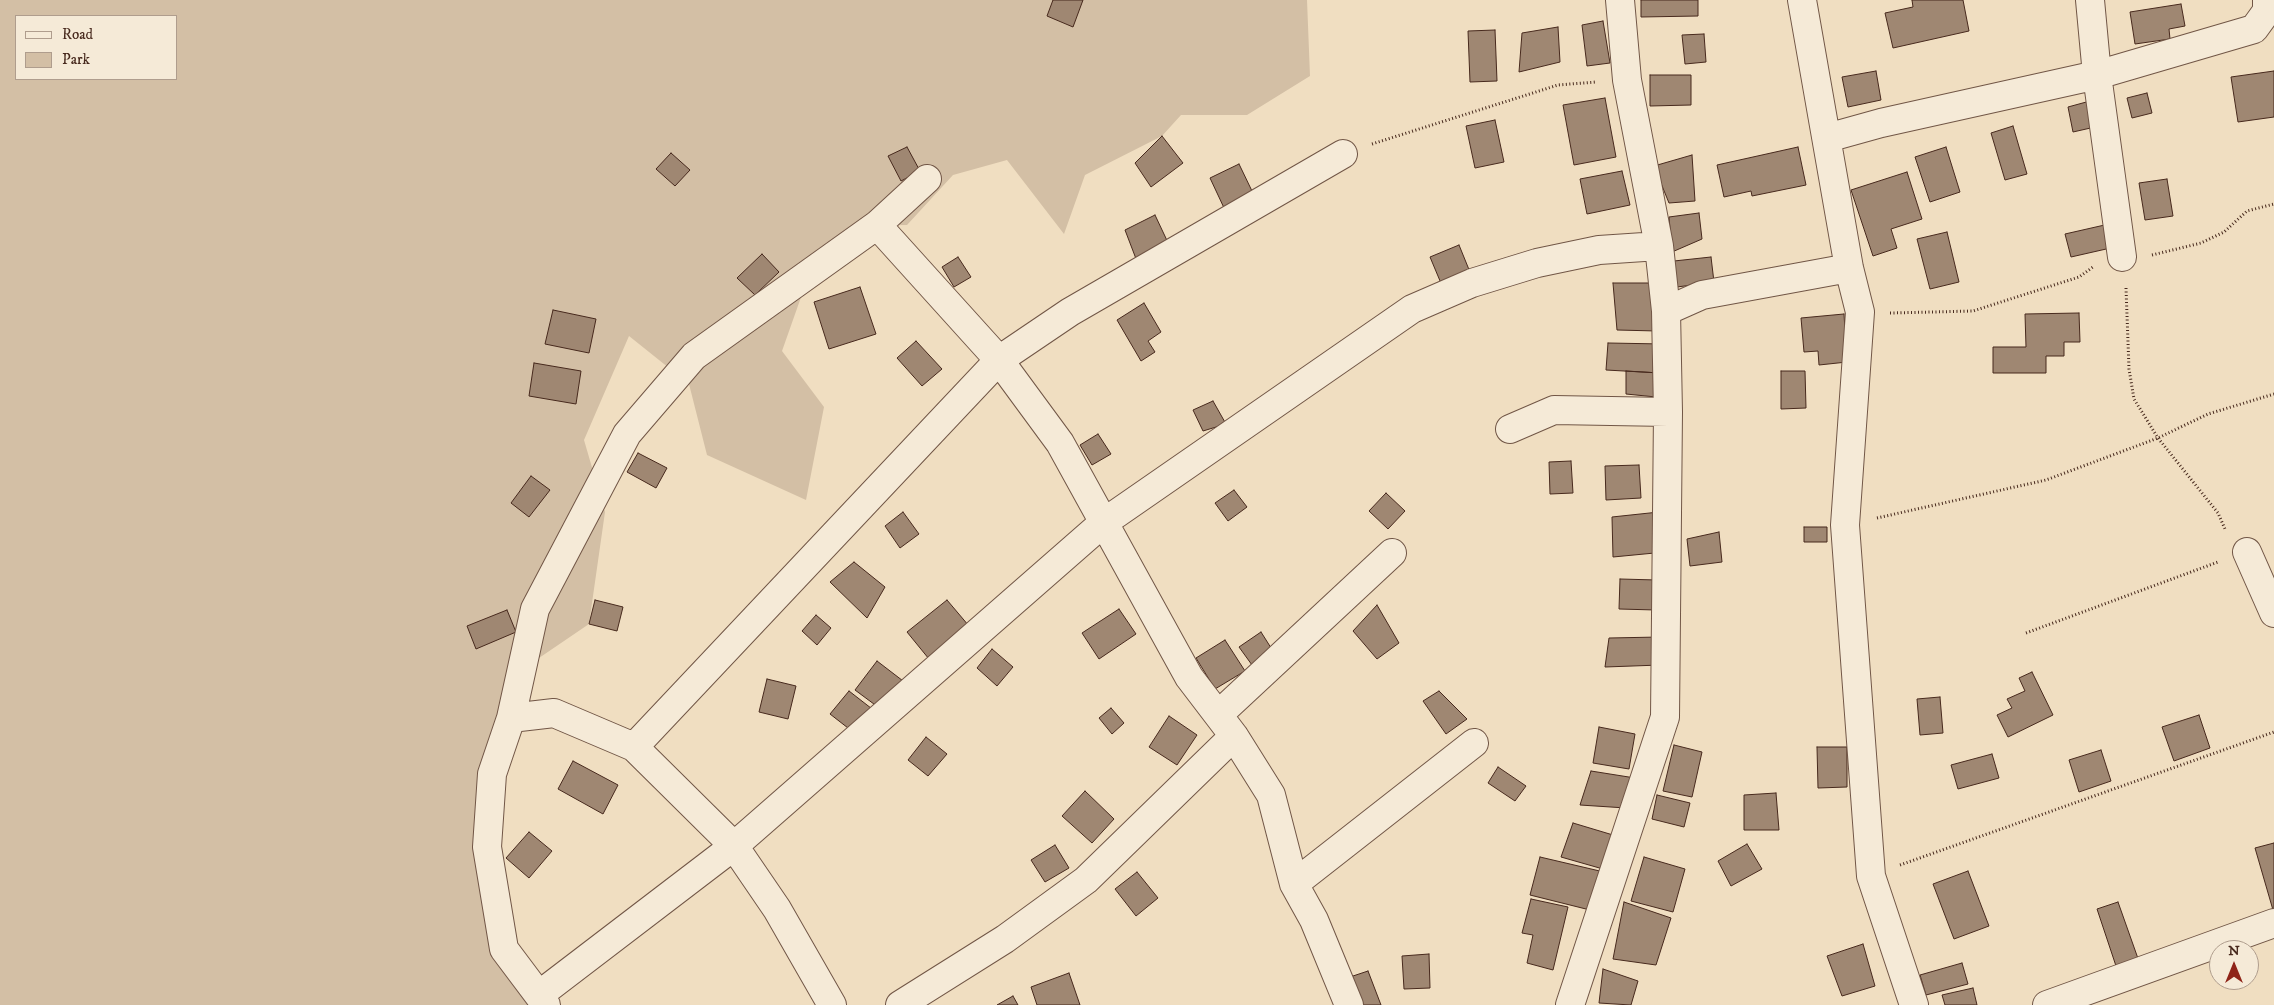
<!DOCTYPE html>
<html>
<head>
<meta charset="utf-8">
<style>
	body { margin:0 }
	#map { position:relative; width:2274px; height:1005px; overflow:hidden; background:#f0dec1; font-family:"IM FELL DW Pica",serif }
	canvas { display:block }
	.legend { position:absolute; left:15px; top:15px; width:162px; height:65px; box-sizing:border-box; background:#f5ead7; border:1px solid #af9d8d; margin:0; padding:6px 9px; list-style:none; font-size:15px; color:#47291d }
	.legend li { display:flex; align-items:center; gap:10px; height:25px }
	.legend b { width:25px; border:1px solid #af9d8d }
	.north { position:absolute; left:2209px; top:940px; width:50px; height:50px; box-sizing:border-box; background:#f5ead7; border:1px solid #af9d8d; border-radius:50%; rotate:0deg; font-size:14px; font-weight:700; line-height:20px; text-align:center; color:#47291d }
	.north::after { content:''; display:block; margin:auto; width:18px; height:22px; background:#8f2418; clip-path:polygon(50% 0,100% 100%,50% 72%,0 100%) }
</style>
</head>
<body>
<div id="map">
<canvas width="2274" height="1005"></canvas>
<ul class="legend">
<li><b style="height:6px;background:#f5ead7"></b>Road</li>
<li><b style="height:14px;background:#d3bfa5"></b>Park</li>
</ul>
<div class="north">N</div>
</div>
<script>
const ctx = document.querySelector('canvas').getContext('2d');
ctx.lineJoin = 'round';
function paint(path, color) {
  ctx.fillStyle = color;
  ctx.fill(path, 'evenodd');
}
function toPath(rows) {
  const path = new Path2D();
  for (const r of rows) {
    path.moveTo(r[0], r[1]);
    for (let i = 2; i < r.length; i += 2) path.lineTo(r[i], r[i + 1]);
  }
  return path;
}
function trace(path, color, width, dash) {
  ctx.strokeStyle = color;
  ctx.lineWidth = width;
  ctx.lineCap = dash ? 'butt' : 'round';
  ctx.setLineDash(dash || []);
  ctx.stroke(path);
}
paint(toPath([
	[0,0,1307,0,1310,76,1247,115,1181,115,1162,136,1085,175,1064,234,1007,160,953,175,907,225,854,226,818,249,782,351,824,407,806,500,707,455,689,384,629,336,584,440,605,512,589,624,539,658,506,720,479,847,490,951,533,1005,0,1005],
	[16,16,176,16,176,79,16,79]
]), '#d3bfa5');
const building = toPath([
	[1053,0,1083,0,1073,27,1047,16,1053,0],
	[1641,0,1698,0,1698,16,1641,17,1641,0],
	[1912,0,1963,0,1969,31,1893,48,1885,13,1913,7,1912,0],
	[2181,4,2185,26,2169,29,2170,39,2135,44,2130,12,2181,4],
	[1603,21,1610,63,1587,66,1582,25,1603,21],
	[1558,27,1560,62,1519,72,1522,33,1558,27],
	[1495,30,1497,81,1470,82,1468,31,1495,30],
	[1704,34,1706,62,1685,64,1682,35,1704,34],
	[1876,71,1881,100,1848,107,1842,77,1876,71],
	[2274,71,2274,117,2238,122,2231,77,2274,71],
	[1650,75,1691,75,1691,105,1650,106,1650,75],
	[2147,93,2152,113,2132,118,2127,98,2147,93],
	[1605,98,1616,157,1574,165,1563,105,1605,98],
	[2090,101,2095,127,2073,132,2068,107,2090,101],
	[1495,120,1504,162,1475,168,1466,126,1495,120],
	[2013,126,2027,174,2005,180,1991,133,2013,126],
	[1162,136,1183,163,1151,187,1135,163,1162,136],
	[907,147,920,171,901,181,888,156,907,147],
	[1798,147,1806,185,1752,196,1751,191,1724,197,1717,165,1798,147],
	[1946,147,1960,192,1930,202,1915,157,1946,147],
	[671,153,690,170,675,186,656,169,671,153],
	[1692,155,1695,201,1669,203,1654,166,1692,155],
	[1239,164,1252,191,1225,210,1210,178,1239,164],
	[1622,171,1630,205,1587,214,1580,179,1622,171],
	[1907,172,1922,219,1891,229,1897,248,1873,256,1851,190,1907,172],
	[2167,179,2173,216,2145,220,2139,183,2167,179],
	[1699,213,1702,239,1672,252,1669,217,1699,213],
	[1155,215,1171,249,1138,264,1125,230,1155,215],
	[2109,224,2115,247,2071,257,2065,234,2109,224],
	[1947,232,1959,282,1930,289,1917,239,1947,232],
	[1459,245,1472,277,1443,288,1430,257,1459,245],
	[762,254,779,272,755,295,737,278,762,254],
	[958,257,971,277,954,287,942,267,958,257],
	[1711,257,1714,282,1677,287,1674,261,1711,257],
	[1613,283,1659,283,1657,331,1617,330,1613,283],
	[860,287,876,334,829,349,814,302,860,287],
	[1144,303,1161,332,1148,341,1155,352,1141,361,1117,320,1144,303],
	[553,310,596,319,589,353,545,344,553,310],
	[2079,313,2080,342,2064,342,2064,356,2046,356,2046,373,1993,373,1993,347,2026,347,2025,314,2079,313],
	[1844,314,1847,362,1819,365,1818,351,1804,352,1801,318,1844,314],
	[916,341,942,369,922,386,897,358,916,341],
	[1608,343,1663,344,1660,373,1606,370,1608,343],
	[534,363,581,371,576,404,529,396,534,363],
	[1626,371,1660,373,1656,397,1626,394,1626,371],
	[1781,371,1805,371,1806,408,1781,409,1781,371],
	[1213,401,1226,424,1203,431,1193,410,1213,401],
	[1098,434,1111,454,1092,465,1080,445,1098,434],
	[638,453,667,468,656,488,627,472,638,453],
	[1571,461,1573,493,1550,494,1549,462,1571,461],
	[1639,465,1641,498,1606,500,1605,466,1639,465],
	[531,476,550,490,529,517,511,503,531,476],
	[1234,490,1247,507,1228,521,1215,503,1234,490],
	[1386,493,1405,511,1388,529,1369,511,1386,493],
	[903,512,919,534,900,548,885,526,903,512],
	[1659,512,1665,552,1613,557,1612,517,1659,512],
	[1804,527,1827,527,1827,542,1804,542,1804,527],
	[1719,532,1722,562,1690,566,1687,539,1719,532],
	[854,562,885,587,867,618,830,582,854,562],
	[1620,579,1657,580,1656,610,1619,609,1620,579],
	[595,600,623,607,617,631,589,624,595,600],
	[947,600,969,626,929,659,907,632,947,600],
	[1377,605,1399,643,1377,659,1353,631,1377,605],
	[1119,609,1136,634,1099,659,1082,633,1119,609],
	[507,610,516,632,476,649,467,626,507,610],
	[816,615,831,628,817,645,802,631,816,615],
	[1261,632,1273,651,1252,665,1239,647,1261,632],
	[1660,637,1660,665,1605,667,1609,638,1660,637],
	[1225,640,1245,671,1215,689,1196,658,1225,640],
	[992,649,1013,667,997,686,977,668,992,649],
	[877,661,907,684,886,713,855,690,877,661],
	[2032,672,2053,715,2008,737,1997,715,2012,708,2007,699,2025,691,2019,678,2032,672],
	[767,679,796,686,788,719,759,712,767,679],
	[849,691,876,712,857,735,830,714,849,691],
	[1439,691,1467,719,1446,734,1423,701,1439,691],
	[1940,697,1943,733,1920,735,1917,699,1940,697],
	[1111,708,1124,723,1112,734,1099,718,1111,708],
	[2199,715,2210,748,2174,761,2162,727,2199,715],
	[1169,716,1197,735,1177,765,1149,747,1169,716],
	[1599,727,1635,734,1629,769,1593,763,1599,727],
	[926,737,947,754,928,776,908,760,926,737],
	[1674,745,1702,752,1692,797,1663,791,1674,745],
	[1817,747,1847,747,1847,787,1818,788,1817,747],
	[2101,750,2111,781,2079,792,2069,760,2101,750],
	[1992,754,1999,778,1958,789,1951,765,1992,754],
	[573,761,618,785,603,814,558,789,573,761],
	[1498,767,1526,786,1515,801,1488,783,1498,767],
	[1591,771,1635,778,1626,808,1580,805,1591,771],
	[1085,791,1114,819,1092,843,1062,816,1085,791],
	[1776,793,1779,830,1744,830,1744,795,1776,793],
	[1657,795,1690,803,1684,827,1652,819,1657,795],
	[1573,823,1613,835,1603,869,1561,857,1573,823],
	[529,832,552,851,529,878,506,858,529,832],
	[2274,843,2274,910,2273,910,2255,848,2274,843],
	[1747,844,1762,869,1731,886,1718,861,1747,844],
	[1055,845,1069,868,1045,882,1031,860,1055,845],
	[1540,857,1604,872,1594,911,1530,895,1540,857],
	[1644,857,1685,869,1673,912,1631,901,1644,857],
	[1968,871,1989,926,1954,939,1933,884,1968,871],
	[1137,872,1158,898,1136,916,1115,889,1137,872],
	[1531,899,1568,907,1553,970,1527,963,1533,935,1522,933,1531,899],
	[1624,902,1671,918,1656,965,1613,959,1624,902],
	[2118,902,2141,967,2119,975,2097,909,2118,902],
	[1863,944,1875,986,1842,996,1827,956,1863,944],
	[1429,954,1430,988,1404,989,1402,956,1429,954],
	[1962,963,1968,984,1926,995,1920,975,1962,963],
	[1603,969,1638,981,1631,1005,1599,1003,1603,969],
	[1368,971,1381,1005,1354,1005,1344,979,1368,971],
	[1069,973,1080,1005,1037,1005,1031,987,1069,973],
	[1973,988,1977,1005,1945,1005,1942,995,1973,988],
	[1013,996,1018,1005,997,1005,1013,996]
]);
paint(building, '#9f8772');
trace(building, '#47291d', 1);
const minor = toPath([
	[1802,0,1849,268,1860,312,1845,525,1871,876,1914,1005],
	[2090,0,2097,75,2122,257],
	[1827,138,1881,123,2097,75,2254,29,2267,11,2267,0],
	[877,225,999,360,1060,443,1189,677,1234,736,1271,795,1294,884,1314,920,1349,1005],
	[1666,311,1702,295,1849,268],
	[1510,429,1554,410,1668,412],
	[2247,552,2274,613],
	[1218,715,1392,553],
	[511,718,554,713,634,747,734,846,777,909,832,1005],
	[634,747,999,360,1070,312,1343,154],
	[1294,884,1474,743],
	[539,995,734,846,1103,523,1412,309,1472,283,1537,263,1599,250,1659,246],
	[546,1005,504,949,487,847,492,774,511,718,535,609,627,434,694,356,877,225,927,179],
	[900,1005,1005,939,1086,880,1234,736],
	[1570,1005,1665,717,1668,412,1666,311,1659,246,1627,80,1620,0],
	[2047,1005,2274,923]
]);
trace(minor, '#715646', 30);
trace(toPath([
	[1372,144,1558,85,1596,82],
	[2152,255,2201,243,2224,232,2247,211,2274,204],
	[2126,288,2129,369,2134,399,2158,438,2218,513,2225,529],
	[1890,313,1973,311,2079,277,2093,267],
	[1877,518,2046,480,2158,438,2208,414,2274,394],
	[2026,633,2218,562],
	[1900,865,2274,732]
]), '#47291d', 3, [1, 2.5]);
trace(minor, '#f5ead7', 28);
</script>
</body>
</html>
